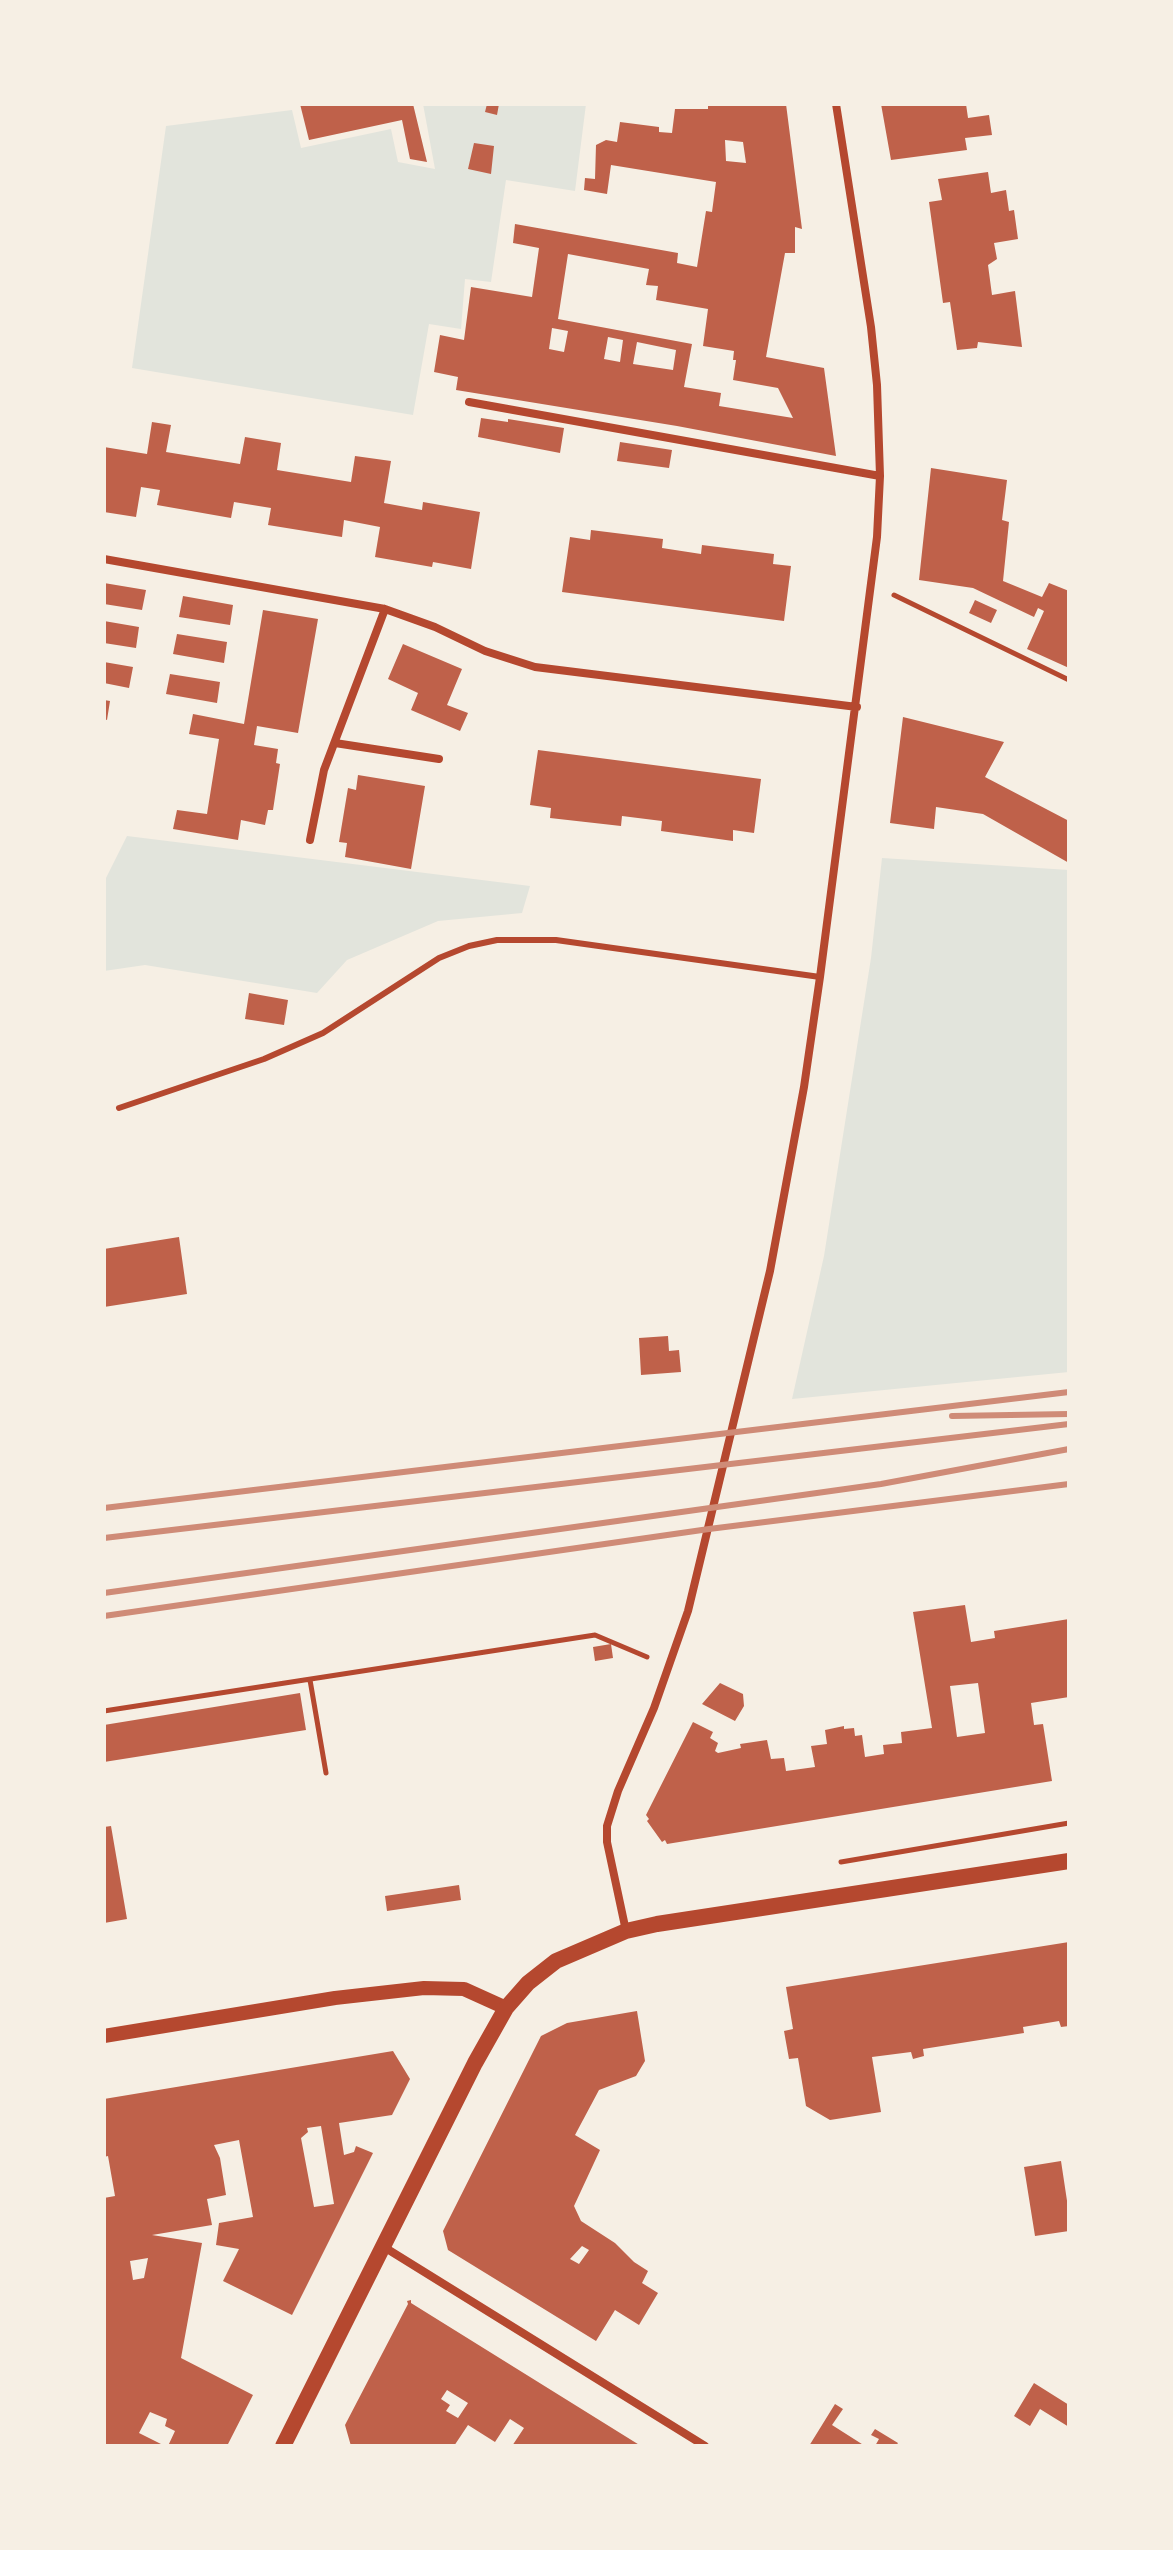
<!DOCTYPE html>
<html>
<head>
<meta charset="utf-8">
<style>
	body { margin:0 }
	#map { position:relative; width:1173px; height:2550px; overflow:hidden; background:#f6efe4; font-family:"Asap Condensed",sans-serif }
	canvas { display:block }
	.frame { position:absolute; inset:0; border:106px solid #f6efe4; pointer-events:none }
</style>
</head>
<body>
<div id="map">
<canvas width="1173" height="2550"></canvas>
<div class="frame"></div>
</div>
<script>
const ctx = document.querySelector('canvas').getContext('2d');
ctx.lineJoin = 'round';
function paint(path, color) {
  ctx.fillStyle = color;
  ctx.fill(path, 'evenodd');
}
function toPath(rows) {
  const path = new Path2D();
  for (const r of rows) {
    path.moveTo(r[0], r[1]);
    for (let i = 2; i < r.length; i += 2) path.lineTo(r[i], r[i + 1]);
  }
  return path;
}
function trace(path, color, width, dash) {
  ctx.strokeStyle = color;
  ctx.lineWidth = width;
  ctx.lineCap = dash ? 'butt' : 'round';
  ctx.setLineDash(dash || []);
  ctx.stroke(path);
}
paint(toPath([
	[423,104,586,104,575,191,506,180,491,282,465,279,461,329,429,324,413,415,132,368,166,126,292,110,301,148,391,129,398,162,435,169],
	[127,836,530,886,522,913,438,921,347,960,317,993,145,965,104,971,104,882],
	[882,858,1069,870,1069,1372,792,1399,824,1256,871,958]
]), '#e2e4dc');
paint(toPath([
	[300,104,413,104,427,162,410,159,402,120,309,140],
	[487,104,499,104,497,115,485,112],
	[708,104,786,104,802,229,795,227,795,253,785,253,766,357,824,368,836,456,677,426,456,390,458,377,434,372,440,335,464,340,471,287,532,297,539,248,513,243,515,224,678,253,677,263,697,267,706,211,712,212,716,182,611,165,607,194,584,190,585,178,595,179,596,145,606,140,617,142,620,122,659,127,659,132,672,133,675,109,708,109],
	[725,140,743,142,746,163,726,161],
	[568,254,649,269,646,285,658,286,656,300,708,309,703,346,734,351,733,360,736,360,733,380,778,388,793,418,719,406,721,393,684,387,692,344,558,319],
	[552,328,568,331,564,352,549,349],
	[608,337,623,340,620,362,604,359],
	[637,342,676,350,673,370,633,364],
	[881,104,966,104,968,118,989,115,992,135,965,138,967,150,891,160],
	[474,143,494,146,491,174,468,169],
	[988,172,991,193,1006,190,1009,211,1014,210,1018,239,994,243,997,259,988,265,992,295,1015,291,1022,347,978,342,977,348,957,350,950,302,943,303,929,202,942,200,938,179],
	[481,418,508,422,508,419,564,428,560,453,478,437],
	[152,422,171,425,166,452,240,464,245,437,281,443,277,470,351,482,355,456,391,461,384,503,422,510,423,502,480,512,471,569,433,562,432,567,375,557,380,527,344,520,342,537,268,525,271,508,234,502,231,518,157,505,160,490,141,487,136,517,104,512,104,447,147,454],
	[620,442,672,450,669,468,617,461],
	[931,468,1007,480,1002,520,1009,522,1003,581,1042,597,1049,583,1069,591,1069,668,1027,649,1044,611,1038,608,1034,617,973,588,919,580],
	[591,530,663,539,662,548,701,554,702,545,774,554,773,564,791,566,784,621,562,592,570,537,590,540],
	[104,583,146,590,142,610,104,604],
	[183,596,233,605,230,625,179,617],
	[975,600,997,610,991,623,969,613],
	[263,610,318,619,298,733,257,726,254,745,278,749,276,763,280,764,273,810,268,810,265,825,241,820,238,840,173,829,177,810,207,814,219,739,189,734,193,714,244,724],
	[104,621,139,627,136,648,104,643],
	[177,634,227,642,224,663,173,654],
	[403,644,462,669,447,705,468,713,460,731,411,710,418,693,388,679],
	[104,662,133,667,129,688,104,683],
	[170,674,220,682,217,703,166,694],
	[104,700,110,701,107,720,104,719],
	[903,717,1004,742,985,777,1069,821,1069,863,983,814,936,807,934,829,890,823],
	[538,750,761,779,754,833,733,830,733,841,661,831,662,821,622,816,621,826,550,818,551,808,530,805],
	[358,775,425,786,411,869,345,857,347,843,339,842,348,788,356,790],
	[249,993,288,1000,284,1025,245,1019],
	[179,1237,187,1294,104,1307,104,1249],
	[668,1336,669,1351,679,1350,681,1372,641,1375,639,1338],
	[965,1605,971,1642,995,1638,994,1631,1069,1619,1069,1697,1031,1703,1034,1725,1043,1724,1052,1781,667,1844,665,1840,662,1842,647,1821,649,1819,646,1815,693,1722,713,1732,710,1738,718,1743,715,1751,718,1753,741,1748,740,1744,767,1740,771,1759,784,1758,786,1771,815,1767,811,1746,827,1744,825,1730,844,1726,844,1729,854,1728,855,1736,862,1735,865,1757,884,1754,883,1745,902,1743,901,1732,932,1728,913,1612],
	[978,1683,985,1733,957,1737,950,1686],
	[611,1644,613,1658,595,1661,593,1647],
	[720,1683,743,1694,744,1706,735,1721,702,1704],
	[300,1693,306,1730,104,1762,104,1725],
	[111,1826,127,1919,104,1923,104,1827],
	[459,1885,461,1900,387,1911,385,1896],
	[1069,1942,1069,2026,1061,2027,1059,2021,1023,2027,1024,2033,923,2049,924,2056,913,2059,911,2052,872,2057,881,2112,830,2120,806,2106,798,2058,789,2059,784,2031,793,2029,786,1987],
	[637,2011,645,2061,636,2076,599,2090,575,2135,600,2150,574,2206,581,2221,615,2243,634,2262,648,2271,642,2283,658,2293,639,2325,615,2310,596,2341,448,2250,443,2231,541,2036,567,2023],
	[582,2246,589,2250,579,2264,570,2259],
	[393,2051,410,2079,392,2115,339,2123,344,2155,354,2152,356,2146,373,2153,292,2315,223,2281,239,2249,216,2245,219,2223,253,2217,239,2140,214,2145,220,2158,226,2195,207,2199,212,2225,152,2235,202,2243,181,2358,253,2395,227,2446,168,2446,175,2431,165,2426,167,2419,150,2412,139,2433,165,2446,104,2446,104,2198,115,2196,108,2156,104,2157,104,2099],
	[321,2126,334,2204,314,2207,301,2138,308,2132,307,2128],
	[148,2258,144,2278,133,2280,130,2261],
	[1061,2161,1069,2214,1069,2231,1035,2236,1024,2167],
	[411,2300,411,2303,641,2446,512,2446,524,2428,510,2419,495,2442,468,2425,454,2446,351,2446,345,2425,408,2304,407,2301],
	[447,2390,468,2403,458,2418,446,2411,450,2405,441,2399],
	[1034,2383,1069,2405,1069,2427,1040,2409,1030,2426,1014,2416],
	[835,2404,843,2409,832,2425,865,2446,809,2446],
	[875,2429,898,2443,896,2446,875,2446,879,2439,871,2435]
]), '#bf614a');
trace(toPath([
	[894,595,1069,680],
	[310,1680,326,1773],
	[104,1711,595,1635,647,1657],
	[841,1862,1069,1823]
]), '#b5482f', 5);
trace(toPath([
	[119,1108,264,1059,323,1033,439,958,469,946,497,940,556,940,820,977]
]), '#b5482f', 6);
trace(toPath([
	[469,402,880,476],
	[104,559,385,609,435,627,485,651,535,667,857,707],
	[335,743,439,759],
	[310,840,324,770,385,609],
	[626,1931,607,1842,607,1826,618,1791,654,1708,688,1611,770,1271,804,1087,820,977,877,537,880,476,877,385,871,327,836,104],
	[384,2247,705,2446]
]), '#b5482f', 8);
trace(toPath([
	[104,2036,335,1998,424,1988,464,1989,506,2008]
]), '#b5482f', 14);
trace(toPath([
	[283,2446,475,2063,506,2008,528,1983,556,1961,626,1931,657,1924,1069,1861]
]), '#b5482f', 16);
trace(toPath([
	[952,1416,1069,1414],
	[104,1508,1069,1392],
	[104,1538,1069,1424],
	[104,1593,881,1484,1069,1449],
	[104,1616,709,1529,1069,1484]
]), '#cf8b77', 6);
</script>
</body>
</html>
